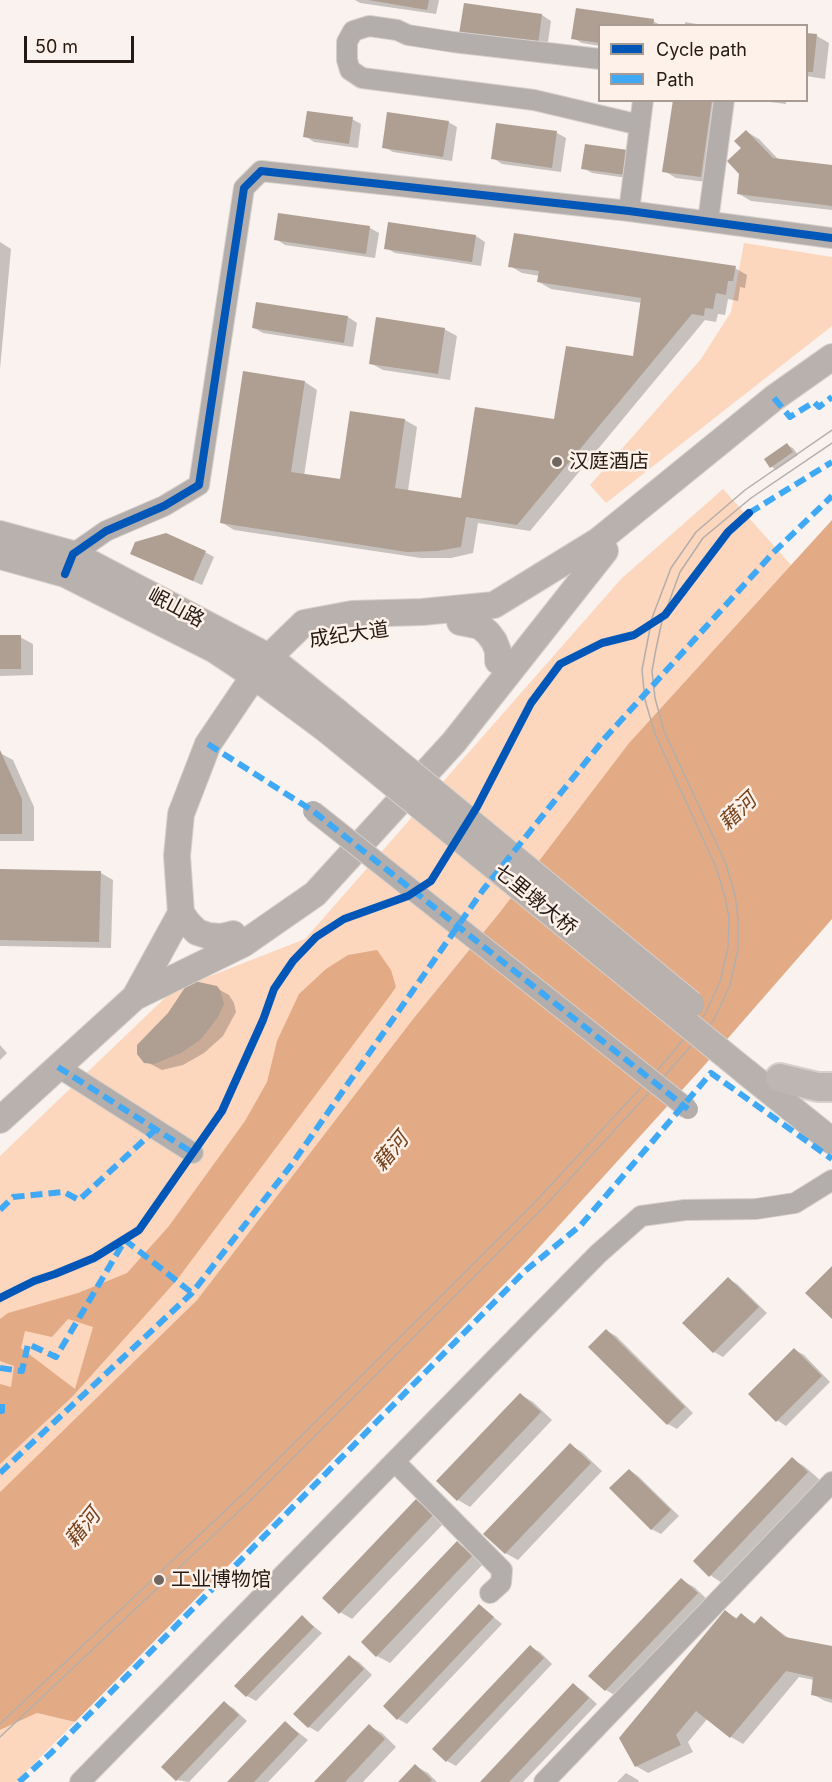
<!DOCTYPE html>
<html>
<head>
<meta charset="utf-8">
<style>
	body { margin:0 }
	#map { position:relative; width:832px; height:1782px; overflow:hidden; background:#f9f2ee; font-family:Inter,sans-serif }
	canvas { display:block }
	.legend { position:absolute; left:598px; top:24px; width:210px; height:78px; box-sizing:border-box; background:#fef1e9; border:2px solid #a79b93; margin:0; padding:8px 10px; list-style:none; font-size:18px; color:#251a13 }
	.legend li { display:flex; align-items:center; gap:12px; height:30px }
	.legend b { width:30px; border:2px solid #a79b93 }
	.scale { position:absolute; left:24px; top:36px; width:110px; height:27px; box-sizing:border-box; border:3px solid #251a13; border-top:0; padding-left:8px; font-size:18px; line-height:21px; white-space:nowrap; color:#251a13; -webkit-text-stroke:4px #fef1e9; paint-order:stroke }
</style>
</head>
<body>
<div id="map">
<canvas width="832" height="1782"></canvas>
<ul class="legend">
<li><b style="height:8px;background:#0057b8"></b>Cycle path</li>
<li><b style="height:8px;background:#3fa9f5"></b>Path</li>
</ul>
<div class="scale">50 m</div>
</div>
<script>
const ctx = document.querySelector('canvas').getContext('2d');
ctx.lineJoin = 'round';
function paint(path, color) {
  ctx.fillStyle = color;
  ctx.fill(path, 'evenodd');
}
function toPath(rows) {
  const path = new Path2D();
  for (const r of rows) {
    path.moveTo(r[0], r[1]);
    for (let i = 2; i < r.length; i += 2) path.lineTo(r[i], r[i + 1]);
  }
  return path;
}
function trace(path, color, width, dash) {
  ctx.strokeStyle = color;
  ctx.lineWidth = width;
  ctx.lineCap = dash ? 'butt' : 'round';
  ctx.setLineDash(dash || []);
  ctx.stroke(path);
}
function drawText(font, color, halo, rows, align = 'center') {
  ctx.font = font + ' Inter,"Noto Sans SC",sans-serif';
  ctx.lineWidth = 5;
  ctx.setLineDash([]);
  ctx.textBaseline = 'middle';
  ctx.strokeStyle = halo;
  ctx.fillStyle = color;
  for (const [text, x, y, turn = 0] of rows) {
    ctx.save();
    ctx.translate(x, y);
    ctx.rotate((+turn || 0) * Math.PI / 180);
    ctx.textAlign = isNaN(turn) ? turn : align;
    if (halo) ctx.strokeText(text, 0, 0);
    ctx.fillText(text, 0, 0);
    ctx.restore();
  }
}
paint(toPath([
	[744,243,832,257,832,326,606,503,590,485,701,359,731,312],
	[723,489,791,565,629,743,500,912,413,1019,197,1300,0,1492,0,1156,172,991,305,939,621,579],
	[37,1713,75,1722,16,1782,0,1782,0,1730]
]), '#fcd6bd');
paint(toPath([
	[832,520,832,919,702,1068,525,1263,75,1722,37,1713,0,1730,0,1492,197,1300,413,1019,500,912,629,743],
	[377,950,391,970,396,987,389,997,176,1281,72,1397,0,1464,0,1384,11,1387,14,1366,0,1361,0,1319,8,1313,78,1293,127,1273,169,1226,245,1121,267,1082,277,1041,299,994,326,969,348,955],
	[68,1319,93,1327,75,1389,21,1348,25,1331,52,1337]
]), '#e3ab85');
paint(toPath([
	[355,0,439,0,436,14,360,3],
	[577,10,653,21,662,26,600,26,600,46,582,43,573,38],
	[542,15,551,21,547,49,470,38],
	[685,22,708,26,685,26],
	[806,34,817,36,829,43,825,79,806,76],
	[674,100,725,100,713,183,676,178,664,171],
	[753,100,786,100,786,104],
	[352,119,361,124,358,148,314,142,305,136],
	[448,122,457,127,452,161,393,152,384,147],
	[498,124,557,133,566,138,561,172,502,164,493,158],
	[747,132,759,139,779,160,832,167,832,210,751,201,739,194],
	[628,152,634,179,592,173,583,168],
	[370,228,379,233,375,258,285,245,276,239],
	[476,236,485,242,481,266,395,253,386,248],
	[0,242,11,249,0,369],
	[510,266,735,268,747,275,745,288,740,287,738,301,728,299,725,315,718,314,716,322,705,320,530,531,478,523,473,553,451,558,421,558,234,530,221,522,305,382,317,390,304,476,341,481,351,412,405,420,417,427,408,491,462,500,634,357,642,303,551,289,539,282,540,276,522,273],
	[348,317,357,323,353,347,263,333,254,328],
	[444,329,457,336,450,380,383,370,370,363],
	[787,445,793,448,798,455,776,470,771,466],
	[205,552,214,557,202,585,141,558],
	[0,637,20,637,33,644,33,675,0,676],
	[0,753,13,760,34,807,34,841,0,841],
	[0,871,101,873,113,880,111,948,0,946],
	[216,988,229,995,234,1003,236,1012,223,1036,204,1053,183,1065,162,1070,145,1061,170,1014],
	[0,1045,7,1053,0,1060],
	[728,1279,737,1284,767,1313,723,1357,714,1352],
	[607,1331,616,1336,693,1413,677,1429,668,1424],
	[795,1350,804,1355,830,1382,786,1426,777,1420],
	[521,1395,533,1402,552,1420,470,1507,458,1500],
	[570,1445,582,1452,602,1471,518,1560,505,1553],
	[792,1459,804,1466,820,1480,722,1583,710,1575],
	[629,1470,638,1476,679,1516,661,1534,651,1529],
	[416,1501,429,1508,444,1523,352,1619,340,1612],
	[457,1543,469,1550,483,1564,390,1663,377,1656],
	[681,1580,694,1587,709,1601,618,1697,606,1690],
	[480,1606,502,1624,407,1724,398,1719],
	[726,1612,738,1619,741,1615,756,1624,761,1618,790,1639,832,1647,832,1703,825,1701,812,1694,814,1680,799,1677,743,1744,731,1737,708,1718,688,1742,693,1752,648,1773,636,1766],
	[302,1617,322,1633,256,1701,247,1696,237,1686],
	[530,1647,540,1652,552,1664,456,1766,447,1761],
	[350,1657,359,1662,372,1675,318,1732,309,1727],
	[574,1685,583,1691,597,1704,523,1782,484,1782],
	[224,1703,233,1708,247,1721,189,1782,177,1780],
	[286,1723,308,1740,268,1782,229,1782],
	[369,1726,382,1733,396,1747,363,1782,316,1782],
	[415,1766,428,1773,437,1782,400,1782],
	[626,1773,638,1780,639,1782,617,1782]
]), '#0003');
paint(toPath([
	[368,0,429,0,427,10],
	[464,3,542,14,538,45,459,34],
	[576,8,654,19,653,26,600,26,600,43,571,39],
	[806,33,817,34,813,72,806,72],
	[673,100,712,100,701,177,662,172],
	[307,111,353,117,349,144,303,137],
	[387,112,449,121,443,157,382,148],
	[496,123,557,131,552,168,491,159],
	[746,130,773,158,832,165,832,206,737,194,739,174,727,161,741,148,734,141],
	[585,144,628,150,625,175,581,169],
	[278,213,370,226,366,254,274,240],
	[388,222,476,235,472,262,384,249],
	[514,233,736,266,733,281,728,281,726,295,716,293,713,309,705,308,704,316,692,314,517,525,466,517,461,547,437,551,407,552,220,523,243,371,305,381,291,472,340,479,350,411,405,419,395,488,461,498,475,407,554,419,566,346,633,356,641,298,537,282,539,271,508,267],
	[256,302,348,316,344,343,252,328],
	[376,317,445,328,438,374,369,364],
	[787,443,793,452,770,468,764,459],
	[166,533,206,551,193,581,130,554,135,542],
	[0,635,21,635,21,669,0,669],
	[0,750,22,799,22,834,0,834],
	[0,869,101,871,99,942,0,940],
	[194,981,217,986,220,990,224,1004,218,1017,201,1039,181,1053,154,1064,144,1063,137,1054,137,1045,168,1013,188,983],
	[832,1266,832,1319,805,1293],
	[728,1277,759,1307,713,1353,682,1323],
	[606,1329,685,1407,667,1425,588,1347],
	[794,1348,822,1376,776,1422,748,1394],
	[520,1393,541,1412,457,1501,436,1481],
	[570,1443,591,1463,505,1554,483,1534],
	[792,1457,808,1472,709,1577,693,1561],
	[629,1469,671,1510,651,1530,609,1488],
	[416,1499,433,1515,339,1614,322,1598],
	[457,1541,472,1556,376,1657,361,1642],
	[681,1578,698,1593,605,1691,588,1676],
	[479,1604,494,1617,397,1720,383,1706],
	[725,1610,736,1619,741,1613,754,1624,761,1616,785,1637,832,1646,832,1699,811,1695,813,1677,786,1671,730,1738,696,1711,676,1735,681,1745,635,1767,619,1738],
	[302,1615,314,1627,246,1697,234,1686],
	[530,1645,544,1658,446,1762,432,1749],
	[349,1655,364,1669,308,1728,293,1714],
	[573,1683,589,1698,509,1782,480,1782],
	[224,1701,239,1715,176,1781,161,1767],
	[285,1721,299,1734,254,1782,227,1782],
	[369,1724,385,1739,345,1782,314,1782],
	[415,1764,432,1780,430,1782,398,1782]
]), '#af9e92');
const minor = toPath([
	[600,59,453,42,408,35,397,30,369,26,353,31,347,42,347,60,350,70,362,78,534,100,640,125],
	[629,211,643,100],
	[708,221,724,100],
	[68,565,73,554,106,531,164,506,199,485,244,188,261,171,629,211,832,238],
	[58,1067,193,1153],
	[395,1462,502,1570,501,1583,490,1593],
	[80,1782,598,1254,641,1216,685,1210,756,1209,795,1203,832,1180],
	[544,1782,832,1482]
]);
const major = toPath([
	[0,534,73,554,111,574,269,657,336,711],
	[0,556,65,574,215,650,254,676,323,727],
	[460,622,480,626,488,633,494,641,498,651,498,661],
	[269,657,304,623,352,614,422,612,494,605,598,541,774,398,832,357],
	[233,934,221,937,209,936,197,932,188,923,181,913,177,856,181,814,208,744,254,676],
	[135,997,181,913],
	[746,1072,832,1141],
	[0,1120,135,997,243,944,315,894,454,742,605,551]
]);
const highway = toPath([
	[780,1078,818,1087,832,1087]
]);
trace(minor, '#d6d0cc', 22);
trace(major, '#d6d0cc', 28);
trace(highway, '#d6d0cc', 32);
trace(minor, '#b3aeab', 20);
trace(major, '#b8b1ad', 26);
trace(highway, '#bdb6b2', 28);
trace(toPath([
	[0,1724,249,1488,536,1201,661,1066,705,1014,720,982,728,948,729,918,725,897,716,867,655,734,645,700,642,670,652,618,671,568,696,532,745,490,832,430],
	[0,1737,256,1495,543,1208,668,1072,714,1020,730,985,738,949,738,918,735,895,726,864,664,731,655,698,652,671,656,649,662,621,680,572,703,538,751,498,832,443]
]), '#b3aeab', 1.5);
const minorBridge = toPath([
	[313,811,688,1109]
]);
const majorBridge = toPath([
	[336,711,691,1004],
	[323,727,746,1072]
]);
trace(minorBridge, '#d6d0cc', 22, []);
trace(majorBridge, '#d6d0cc', 28, []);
trace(minorBridge, '#b3aeab', 20);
trace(majorBridge, '#b8b1ad', 26);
trace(toPath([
	[774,398,790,417,814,402,819,407,832,397],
	[749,513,832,462],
	[208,744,313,811,688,1109],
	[58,1067,193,1153],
	[0,1210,13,1197,64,1192,79,1200,156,1129],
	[0,1368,22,1371,28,1344,56,1357,125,1240,192,1293],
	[0,1411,2,1411,2,1404],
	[0,1473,192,1293,292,1164,483,890,605,738,773,553,832,496],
	[19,1782,51,1753,525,1271,581,1225,711,1073,832,1159]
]), '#3fa9f5', 6, [12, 6]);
trace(toPath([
	[65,574,73,554,106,531,164,506,199,485,244,188,261,171,629,211,832,238],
	[0,1298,34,1281,55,1274,94,1258,139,1230,222,1111,263,1020,274,989,293,961,316,937,344,919,408,896,431,881,477,807,531,703,560,664,602,643,634,635,665,615,728,532,749,513]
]), '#0057b8', 8);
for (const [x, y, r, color] of [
	[557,462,6,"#6f6660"],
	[159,1580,6,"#6f6660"]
]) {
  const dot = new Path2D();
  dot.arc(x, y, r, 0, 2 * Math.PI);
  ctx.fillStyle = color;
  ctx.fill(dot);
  trace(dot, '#fef1e9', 2);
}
drawText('20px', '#251a13', '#fef1e9', [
	["汉庭酒店",569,462],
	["工业博物馆",171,1580]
], 'left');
drawText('20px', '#251a13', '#fef1e9', [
	["岷山路",176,608,28],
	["成纪大道",349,635,-8],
	["七里墩大桥",535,900,39]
]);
drawText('italic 21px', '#76421c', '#fef1e9', [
	["藉河",738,812,-44],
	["藉河",391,1152,-51],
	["藉河",83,1528,-51]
]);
</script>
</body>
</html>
